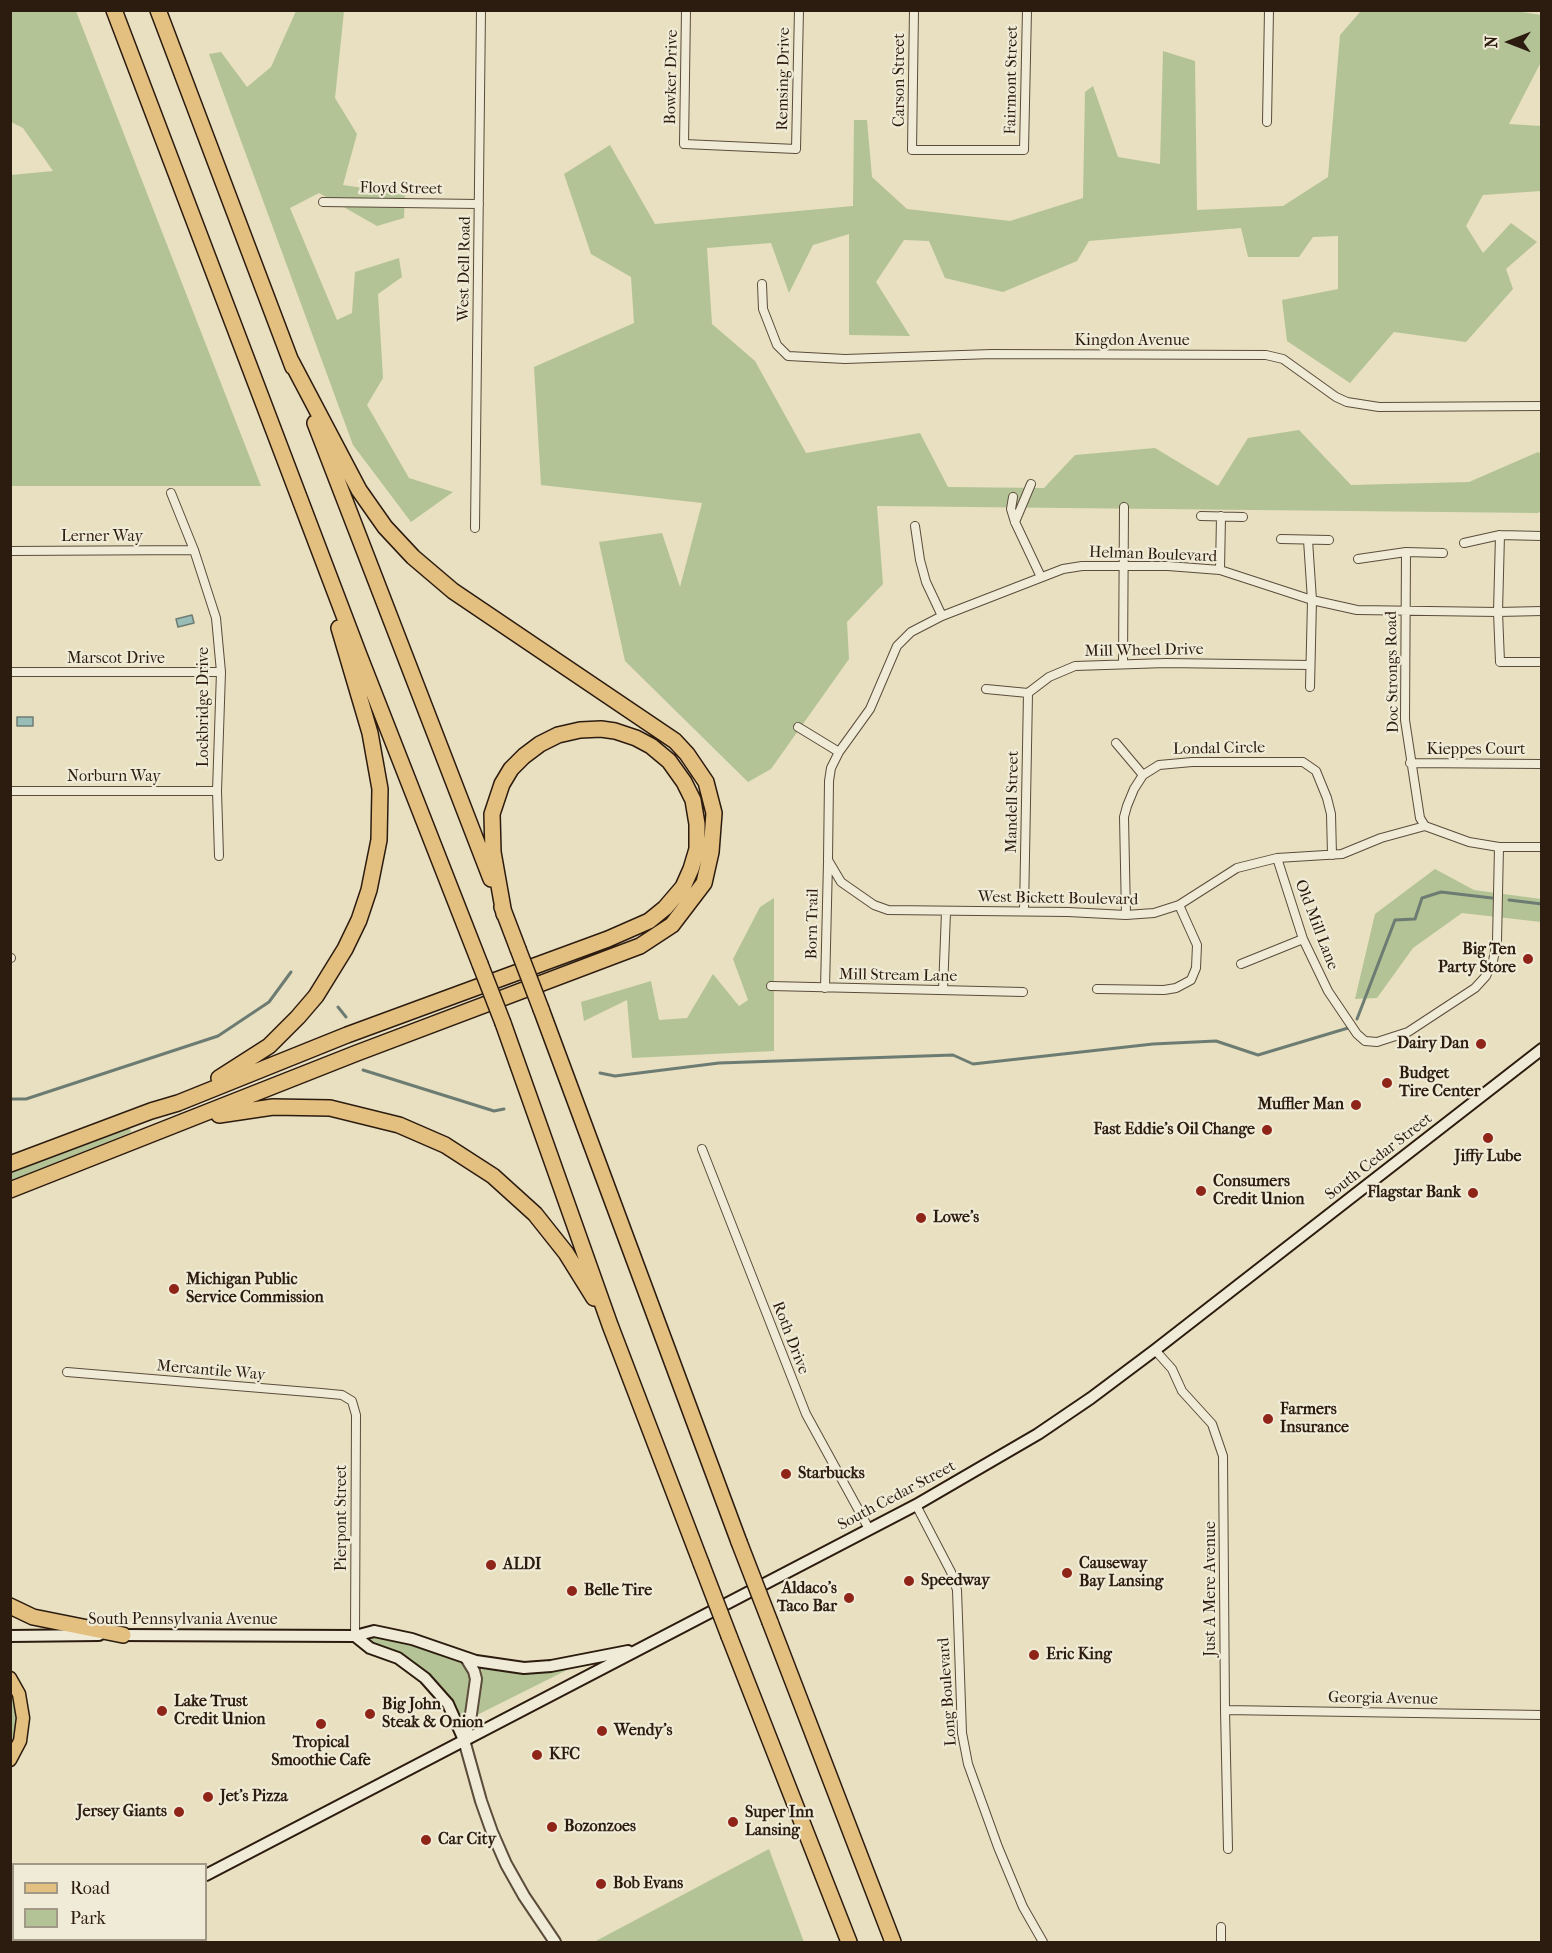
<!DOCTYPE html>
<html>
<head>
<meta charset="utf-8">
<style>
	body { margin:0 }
	#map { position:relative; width:1552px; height:1953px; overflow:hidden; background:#e8e0c0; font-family:"IM FELL French Canon",serif }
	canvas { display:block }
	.frame { position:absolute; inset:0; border:12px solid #2c1b0f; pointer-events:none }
	.legend { position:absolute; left:12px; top:1863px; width:195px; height:78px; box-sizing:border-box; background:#f0ebd6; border:2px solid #a29886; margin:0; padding:8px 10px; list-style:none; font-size:18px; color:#2c1b0f }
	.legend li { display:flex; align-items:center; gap:12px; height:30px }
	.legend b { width:30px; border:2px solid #a29886 }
	.north { position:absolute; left:1480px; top:12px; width:60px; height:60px; -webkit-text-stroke:4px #f0ebd6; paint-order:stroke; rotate:270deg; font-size:16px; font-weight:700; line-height:24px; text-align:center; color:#2c1b0f }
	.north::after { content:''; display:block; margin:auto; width:21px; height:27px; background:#2c1b0f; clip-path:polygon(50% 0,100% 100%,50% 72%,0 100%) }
</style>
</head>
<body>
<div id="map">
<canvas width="1552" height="1953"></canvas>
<div class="frame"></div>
<ul class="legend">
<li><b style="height:8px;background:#e4c080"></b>Road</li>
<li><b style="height:16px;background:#b3c395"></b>Park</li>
</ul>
<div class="north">N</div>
</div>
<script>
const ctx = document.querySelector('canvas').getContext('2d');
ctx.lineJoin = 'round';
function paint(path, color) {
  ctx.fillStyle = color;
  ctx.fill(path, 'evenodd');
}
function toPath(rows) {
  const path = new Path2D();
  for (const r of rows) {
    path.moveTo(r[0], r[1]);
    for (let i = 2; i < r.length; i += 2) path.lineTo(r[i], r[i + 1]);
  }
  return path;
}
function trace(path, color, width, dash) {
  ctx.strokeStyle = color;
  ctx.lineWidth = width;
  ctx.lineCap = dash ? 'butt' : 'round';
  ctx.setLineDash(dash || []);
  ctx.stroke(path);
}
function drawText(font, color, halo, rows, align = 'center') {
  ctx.font = font + ' "IM FELL French Canon",serif';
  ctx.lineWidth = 4.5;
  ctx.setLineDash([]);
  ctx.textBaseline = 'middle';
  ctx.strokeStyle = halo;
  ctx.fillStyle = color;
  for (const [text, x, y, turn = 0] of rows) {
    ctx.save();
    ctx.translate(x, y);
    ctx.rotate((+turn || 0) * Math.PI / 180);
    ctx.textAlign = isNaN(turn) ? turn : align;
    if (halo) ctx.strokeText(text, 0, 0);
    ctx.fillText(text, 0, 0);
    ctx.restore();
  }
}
paint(toPath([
	[11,10,76,11,261,486,11,486,11,175,53,171,23,128,11,122],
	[1509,10,1541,15,1541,62,1509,124,1541,126,1541,191,1483,195,1466,226,1483,253,1511,223,1537,242,1506,269,1513,289,1466,342,1394,332,1350,383,1287,341,1282,300,1338,289,1338,236,1313,237,1299,257,1248,257,1241,228,1089,241,1077,261,1003,292,945,278,929,241,904,240,876,282,910,336,849,335,849,234,813,245,789,293,771,243,707,248,712,324,755,361,806,453,920,433,948,487,1044,488,1075,455,1155,448,1218,486,1248,438,1299,430,1351,485,1469,482,1538,452,1541,454,1542,510,1538,513,877,506,883,584,847,622,849,659,771,769,748,782,625,661,599,542,662,533,680,587,702,503,541,485,534,367,634,323,631,277,591,254,564,174,610,145,655,224,853,206,854,120,867,120,872,177,907,209,1010,221,1083,198,1085,92,1093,86,1118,157,1160,164,1163,51,1195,61,1197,210,1283,206,1328,177,1340,35,1361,11],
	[296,11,344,11,335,98,357,134,343,185,405,194,404,218,377,226,319,193,290,208,337,320,352,313,355,272,399,258,402,277,378,294,383,378,367,405,409,478,453,492,411,522,353,445,209,54,221,52,247,87,271,67],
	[1435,869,1474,890,1541,899,1541,922,1462,913,1413,948,1377,998,1355,999,1375,914],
	[774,898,774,1051,632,1058,627,1000,584,1021,581,1002,651,981,659,1020,687,1018,713,974,739,1006,748,1000,733,959,760,907],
	[127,1129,130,1129,131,1132,127,1134,11,1181,11,1171],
	[372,1637,412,1645,463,1664,471,1677,466,1720,463,1720,445,1691,434,1678,410,1659,390,1649,372,1643,371,1639],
	[568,1667,567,1670,475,1716,482,1669,528,1674],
	[11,1690,17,1718,16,1730,11,1748],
	[769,1849,804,1942,594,1942]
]), '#b3c395');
const water = toPath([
	[192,615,194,623,178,627,176,619,192,615],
	[17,717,33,717,33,726,17,726,17,717]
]);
paint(water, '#98bcb6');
trace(water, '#6d7c73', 1.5);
trace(toPath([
	[1509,900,1542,904],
	[338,1007,346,1017],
	[1357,1019,1395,920,1415,919,1422,898,1441,892,1492,898],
	[363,1070,494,1111,504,1109],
	[600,1073,615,1076,719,1063,953,1055,973,1064,1153,1044,1216,1041,1258,1055,1348,1028],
	[10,1099,26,1099,218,1036,269,1002,291,972]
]), '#6d7c73', 3);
const minor = toPath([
	[686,10,684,144,796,149,799,10],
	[914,10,912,150,1024,150,1027,10],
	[1267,122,1269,10],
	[323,202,479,204],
	[762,284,763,309,777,345,788,356,845,359,992,354,1266,355,1283,359,1336,397,1347,402,1379,407,1542,406],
	[171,493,194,550,216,618,221,672,217,791,219,856],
	[1013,497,1011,509,1015,522,1041,577],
	[1201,516,1243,517],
	[1015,522,1031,484],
	[915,526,920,560,926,582,942,616],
	[475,528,481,10],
	[1500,535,1498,612,1500,662,1542,662],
	[1281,539,1329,540],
	[1308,540,1312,600,1310,687],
	[1464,543,1500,535,1542,536],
	[10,551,194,550],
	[1406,552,1405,720,1420,818,1425,826],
	[1358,559,1406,552,1443,553],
	[1220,570,1221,516],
	[1542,611,1498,612,1357,610,1312,600,1220,570,1168,566,1082,566,1063,569,942,616,911,632,897,646,870,709,839,752,831,768,829,781,828,860,841,882,874,905,888,910,1068,912,1126,915,1154,913,1179,905,1237,868,1277,858,1342,854,1381,838,1425,826,1469,842,1499,847,1542,847],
	[1123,664,1124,507],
	[10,672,221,672],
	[986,689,1028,693,1049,677,1075,666,1166,663,1310,665],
	[798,727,839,752],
	[1116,743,1143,775],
	[1410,763,1542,764],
	[10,791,217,791],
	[1277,858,1303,939,1328,991,1357,1034,1365,1041,1377,1042,1408,1032,1475,988,1486,976,1493,961,1497,941,1499,847],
	[1024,911,1028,693],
	[1126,915,1124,817,1127,806,1134,789,1143,775,1159,765,1192,762,1303,762,1316,771,1327,798,1331,814,1332,855],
	[10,958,11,958],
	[1241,964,1303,939],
	[771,986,1023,992],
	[825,988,828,862],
	[1097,989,1164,990,1176,988,1191,980,1196,968,1197,945,1179,905],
	[943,990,946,912],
	[702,1149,806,1414,869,1529],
	[1155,1350,1172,1369,1182,1391,1212,1424,1223,1456,1225,1710,1228,1849],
	[67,1372,321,1393,342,1395,352,1401,356,1415,355,1636],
	[916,1505,951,1572,957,1590,962,1733,968,1764,998,1847,1023,1907,1043,1942],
	[1225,1710,1542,1715],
	[1221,1927,1221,1942]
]);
const tertiary = toPath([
	[466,1658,474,1671,476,1679,470,1721,464,1740,481,1801,492,1832,506,1864,524,1896,555,1942]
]);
const secondary = toPath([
	[117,1635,355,1636,374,1631,412,1639,476,1661,524,1668,551,1666,628,1651],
	[10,1636,99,1635],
	[355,1636,370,1648,398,1658,425,1678,448,1704,464,1740],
	[206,1875,916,1505,1038,1434,1091,1398,1155,1350,1542,1049],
	[75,1942,81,1940]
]);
const primary = toPath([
	[10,1678,19,1694,23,1718,20,1741,10,1760]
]);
const motorway = toPath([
	[114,10,359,655,480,964],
	[158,10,293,367],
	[315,423,491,879],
	[502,907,518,949],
	[541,1009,739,1542],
	[503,1023,610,1325,701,1563],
	[219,1078,269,1046,298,1017,316,996,345,949,359,920,369,890,379,840,380,789,370,733,339,628],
	[219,1115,273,1107,330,1108,399,1125,445,1145,493,1176,535,1214,566,1253,594,1298],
	[10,1164,151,1111,178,1103,347,1035,608,939,649,921,665,908,683,887,691,869,697,849,697,824,693,800,684,782,669,761,651,746,636,738,615,731,601,729,580,730,558,735,540,744,524,756,511,769,502,784,492,814,493,852,504,914],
	[10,1190,357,1053,640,946,672,925,704,883,711,852,714,813,706,782,687,754,675,741,453,591,413,557,385,527,359,490,290,359],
	[10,1606,33,1617,123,1635],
	[770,1622,893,1942],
	[729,1636,849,1942]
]);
trace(minor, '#5b4c3b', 10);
trace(tertiary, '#5b4c3b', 14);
trace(secondary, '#2c1b0f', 14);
trace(primary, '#2c1b0f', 15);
trace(motorway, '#2c1b0f', 18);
trace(minor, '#f0ebd6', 8);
trace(tertiary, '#f0ebd6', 10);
trace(secondary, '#f0ebd6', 10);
trace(primary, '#e4c080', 12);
trace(motorway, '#e4c080', 15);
const motorwayBridge = toPath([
	[518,949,541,1009],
	[480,964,503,1023],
	[739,1542,770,1622],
	[701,1563,729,1636]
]);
trace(motorwayBridge, '#2c1b0f', 18, []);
trace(motorwayBridge, '#e4c080', 15);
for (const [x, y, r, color] of [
	[1528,959,6,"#8f2418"],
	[1481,1044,6,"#8f2418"],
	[1387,1083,6,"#8f2418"],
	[1356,1105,6,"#8f2418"],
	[1267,1130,6,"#8f2418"],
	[1488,1138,6,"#8f2418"],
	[1201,1191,6,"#8f2418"],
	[1473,1193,6,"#8f2418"],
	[921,1218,6,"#8f2418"],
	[174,1289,6,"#8f2418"],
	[1268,1419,6,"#8f2418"],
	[786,1474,6,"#8f2418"],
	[491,1565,6,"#8f2418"],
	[1067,1573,6,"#8f2418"],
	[909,1581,6,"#8f2418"],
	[572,1591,6,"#8f2418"],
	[849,1598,6,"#8f2418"],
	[1034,1655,6,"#8f2418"],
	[162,1711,6,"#8f2418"],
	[370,1714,6,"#8f2418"],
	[321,1724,6,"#8f2418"],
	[602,1731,6,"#8f2418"],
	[537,1755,6,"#8f2418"],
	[208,1797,6,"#8f2418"],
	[179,1812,6,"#8f2418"],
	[733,1822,6,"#8f2418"],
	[552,1827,6,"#8f2418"],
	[426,1840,6,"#8f2418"],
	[601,1884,6,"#8f2418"]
]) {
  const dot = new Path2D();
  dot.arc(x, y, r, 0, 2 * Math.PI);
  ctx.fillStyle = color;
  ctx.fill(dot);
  trace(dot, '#f0ebd6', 2);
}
drawText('16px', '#2c1b0f', '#f0ebd6', [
	["Bowker Drive",672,77,-89],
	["Remsing Drive",784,79,-89],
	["Carson Street",900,80,-90],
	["Fairmont Street",1012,80,-89],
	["Floyd Street",401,189,1],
	["West Dell Road",465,269,-89],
	["Kingdon Avenue",1132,341],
	["Lerner Way",102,537],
	["Helman Boulevard",1153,555,2],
	["Mill Wheel Drive",1144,651,-1],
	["Marscot Drive",116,659],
	["Doc Strongs Road",1393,672,-91],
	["Lockbridge Drive",204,707,-90],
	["Londal Circle",1219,749,-1],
	["Kieppes Court",1476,750],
	["Norburn Way",114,777],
	["Mandell Street",1013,802,-89],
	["West Bickett Boulevard",1058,899,1],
	["Born Trail",813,924,-89],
	["Old Mill Lane",1316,925,69],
	["Mill Stream Lane",898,976,1],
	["South Cedar Street",1379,1157,-38],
	["Roth Drive",790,1338,69],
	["Mercantile Way",211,1371,5],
	["South Cedar Street",897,1496,-28],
	["Pierpont Street",342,1518,-90],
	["Just A Mere Avenue",1211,1589,-90],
	["South Pennsylvania Avenue",183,1620],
	["Long Boulevard",948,1692,-94],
	["Georgia Avenue",1383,1699,1]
]);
drawText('bold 16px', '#2c1b0f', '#f0ebd6', [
	["Big Ten",1516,950,"right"],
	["Party Store",1516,968,"right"],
	["Dairy Dan",1469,1044,"right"],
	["Budget",1399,1074],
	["Tire Center",1399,1092],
	["Muffler Man",1344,1105,"right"],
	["Fast Eddie's Oil Change",1255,1130,"right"],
	["Jiffy Lube",1488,1157,"center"],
	["Consumers",1213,1182],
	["Credit Union",1213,1200],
	["Flagstar Bank",1461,1193,"right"],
	["Lowe's",933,1218],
	["Michigan Public",186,1280],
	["Service Commission",186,1298],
	["Farmers",1280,1410],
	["Insurance",1280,1428],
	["Starbucks",798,1474],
	["Causeway",1079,1564],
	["Bay Lansing",1079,1582],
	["ALDI",503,1565],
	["Speedway",921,1581],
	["Aldaco's",837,1589,"right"],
	["Taco Bar",837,1607,"right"],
	["Belle Tire",584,1591],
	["Eric King",1046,1655],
	["Lake Trust",174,1702],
	["Credit Union",174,1720],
	["Big John",382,1705],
	["Steak & Onion",382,1723],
	["Wendy's",614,1731],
	["Tropical",321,1743,"center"],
	["Smoothie Cafe",321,1761,"center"],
	["KFC",549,1755],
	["Jet's Pizza",220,1797],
	["Jersey Giants",167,1812,"right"],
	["Super Inn",745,1813],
	["Lansing",745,1831],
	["Bozonzoes",564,1827],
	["Car City",438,1840],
	["Bob Evans",613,1884]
], 'left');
</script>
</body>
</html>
